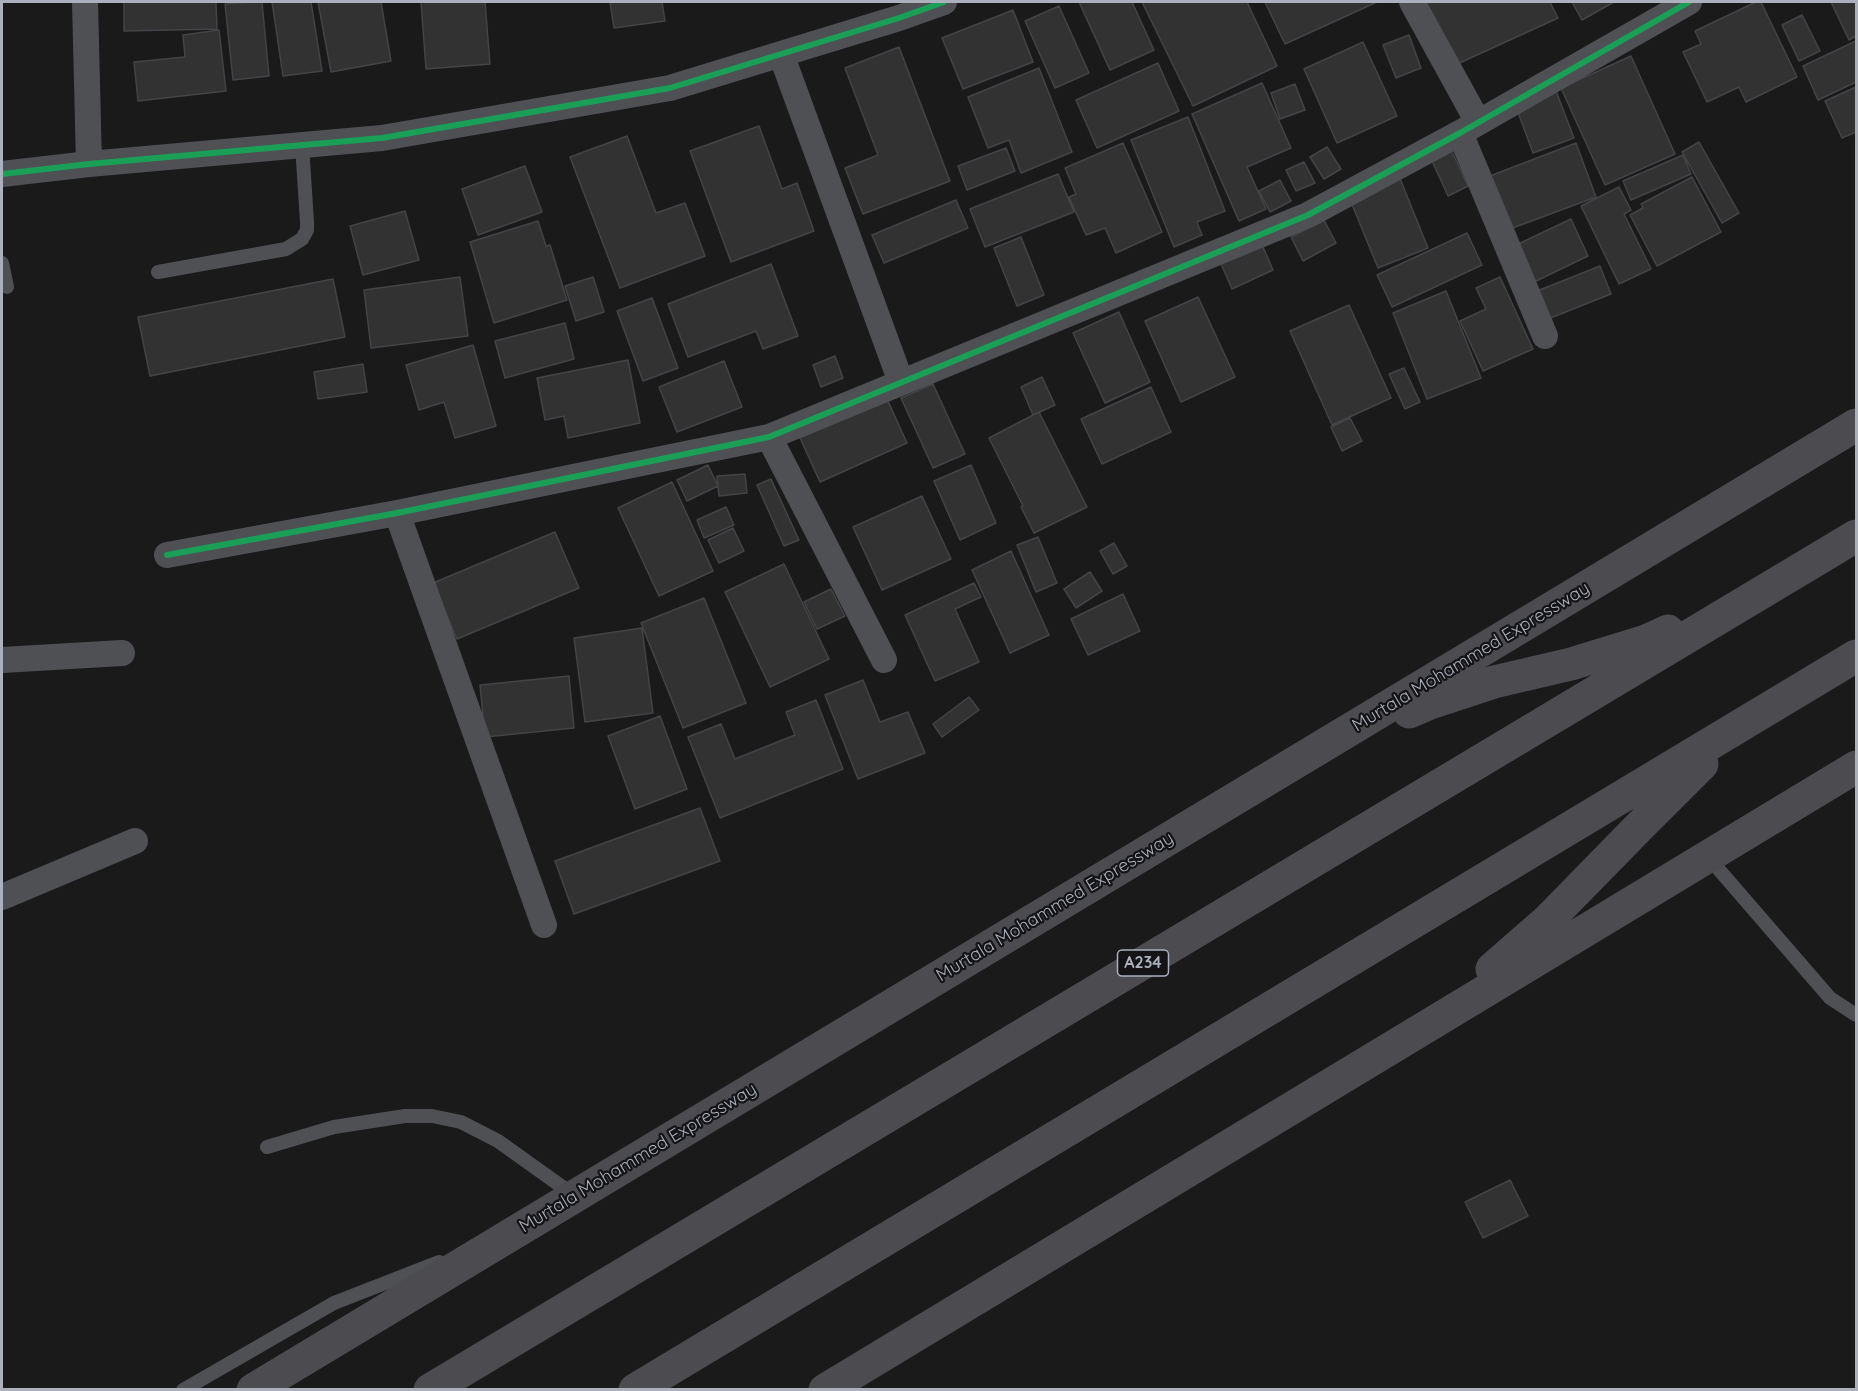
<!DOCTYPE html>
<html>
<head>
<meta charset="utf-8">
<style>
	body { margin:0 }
	#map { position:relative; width:1858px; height:1391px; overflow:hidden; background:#1a1a1b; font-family:Quicksand,sans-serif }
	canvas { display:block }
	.frame { position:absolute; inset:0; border:3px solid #abb0bc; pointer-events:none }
</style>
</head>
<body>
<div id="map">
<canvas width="1858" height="1391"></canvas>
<div class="frame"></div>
</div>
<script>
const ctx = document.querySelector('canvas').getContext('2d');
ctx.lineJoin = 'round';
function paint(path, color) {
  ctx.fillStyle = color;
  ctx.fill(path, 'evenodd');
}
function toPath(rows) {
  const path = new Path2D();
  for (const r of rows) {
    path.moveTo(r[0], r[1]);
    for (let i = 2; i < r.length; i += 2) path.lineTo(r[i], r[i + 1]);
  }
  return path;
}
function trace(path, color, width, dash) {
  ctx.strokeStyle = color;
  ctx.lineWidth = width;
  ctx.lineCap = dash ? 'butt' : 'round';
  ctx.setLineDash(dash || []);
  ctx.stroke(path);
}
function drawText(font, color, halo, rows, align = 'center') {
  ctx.font = font + ' Quicksand,sans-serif';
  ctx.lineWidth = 4.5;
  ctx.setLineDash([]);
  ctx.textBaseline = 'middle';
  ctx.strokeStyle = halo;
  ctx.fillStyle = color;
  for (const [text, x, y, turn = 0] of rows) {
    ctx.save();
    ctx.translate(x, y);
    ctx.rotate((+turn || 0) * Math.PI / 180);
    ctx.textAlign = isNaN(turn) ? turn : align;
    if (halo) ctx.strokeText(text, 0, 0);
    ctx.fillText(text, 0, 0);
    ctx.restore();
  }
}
const building = toPath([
	[124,2,216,2,217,29,124,31,124,2],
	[252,2,262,2,269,76,233,80,225,4,252,2],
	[272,2,311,2,322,71,283,76,272,2],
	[318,2,381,2,391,61,331,72,318,2],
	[421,2,485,2,490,64,426,69,421,2],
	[610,2,662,2,665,21,614,28,610,2],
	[1079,2,1132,2,1154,50,1110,70,1079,2],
	[1142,2,1247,2,1277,66,1193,106,1142,2],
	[1265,2,1377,2,1285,44,1265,2],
	[1424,2,1550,2,1558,18,1453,66,1424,2],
	[1572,2,1614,2,1582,20,1572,2],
	[1756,2,1761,2,1797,77,1746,102,1739,87,1707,102,1683,52,1701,44,1695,31,1756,2],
	[1831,2,1856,2,1856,36,1849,40,1831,2],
	[1059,6,1089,73,1055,88,1025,21,1059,6],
	[1013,10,1033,62,963,89,942,38,1013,10],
	[1802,15,1820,51,1799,61,1782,25,1802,15],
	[219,30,226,91,138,101,134,62,185,57,183,35,219,30],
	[1409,35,1421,68,1396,78,1383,45,1409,35],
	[1856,41,1856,82,1818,100,1803,66,1856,41],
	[1363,42,1397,116,1337,143,1304,69,1363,42],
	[899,47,950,181,863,214,845,168,878,155,845,68,899,47],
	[1631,56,1675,154,1605,185,1561,88,1631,56],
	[1158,63,1179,111,1097,148,1076,100,1158,63],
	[1039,68,1072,152,1021,173,1009,140,988,148,968,97,1039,68],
	[1262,83,1291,148,1247,167,1266,209,1239,221,1192,114,1262,83],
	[1295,84,1305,110,1280,119,1271,93,1295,84],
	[1856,87,1856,132,1842,138,1825,101,1856,87],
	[1556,91,1574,138,1533,153,1516,107,1556,91],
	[1188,117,1225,211,1197,222,1202,235,1174,247,1131,140,1188,117],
	[759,126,782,189,797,183,814,231,731,262,690,151,759,126],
	[627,136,656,213,685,203,705,256,620,288,570,157,627,136],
	[1699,142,1739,213,1722,223,1682,152,1699,142],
	[1123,143,1162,232,1116,253,1105,228,1086,235,1069,197,1076,194,1065,168,1123,143],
	[1448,143,1468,186,1448,196,1428,152,1448,143],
	[1576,143,1596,197,1510,229,1490,176,1576,143],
	[1327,147,1341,169,1324,179,1310,157,1327,147],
	[1006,148,1015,171,967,190,958,166,1006,148],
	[1683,155,1691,174,1631,200,1623,181,1683,155],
	[1304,162,1315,183,1296,191,1286,170,1304,162],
	[525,166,542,212,478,235,462,189,525,166],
	[1058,174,1074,212,985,247,970,209,1058,174],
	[1399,176,1428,248,1378,268,1349,197,1399,176],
	[1692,177,1721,232,1657,266,1630,215,1643,208,1641,204,1692,177],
	[1280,180,1291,201,1270,212,1259,191,1280,180],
	[1619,187,1631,210,1624,214,1651,269,1619,284,1581,206,1619,187],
	[956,200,968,228,884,263,872,235,956,200],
	[405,211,419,260,363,275,350,226,405,211],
	[1571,219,1588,256,1532,283,1514,246,1571,219],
	[1324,220,1336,243,1303,261,1291,237,1324,220],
	[538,221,546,246,550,245,567,300,494,323,470,242,538,221],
	[1467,233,1482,265,1392,307,1377,275,1467,233],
	[1021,237,1044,295,1017,306,994,248,1021,237],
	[1259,238,1273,270,1232,289,1218,257,1259,238],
	[771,264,798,336,763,349,756,331,688,357,668,304,771,264],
	[1600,266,1611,294,1543,321,1532,293,1600,266],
	[460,277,468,336,371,348,364,290,460,277],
	[593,277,604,312,576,321,565,286,593,277],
	[1500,277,1533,349,1483,371,1460,321,1486,309,1476,288,1500,277],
	[333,279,345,337,150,376,138,317,333,279],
	[1446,291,1481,378,1427,399,1393,313,1446,291],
	[1198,297,1235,377,1181,402,1145,321,1198,297],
	[652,298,678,368,643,381,617,311,652,298],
	[1349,305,1391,398,1332,425,1290,331,1349,305],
	[1119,312,1150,382,1105,403,1073,333,1119,312],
	[565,323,574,359,505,378,495,341,565,323],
	[473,345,496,426,455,438,444,402,419,410,406,365,473,345],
	[835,356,843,378,821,387,813,365,835,356],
	[628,360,640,423,568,438,564,416,545,420,537,378,628,360],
	[724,361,742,407,677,432,659,387,724,361],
	[363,364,367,392,318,399,314,372,363,364],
	[1404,368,1420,402,1405,409,1389,374,1404,368],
	[1042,377,1055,405,1033,415,1021,387,1042,377],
	[933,384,965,454,933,468,901,398,933,384],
	[1151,387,1171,432,1102,464,1081,419,1151,387],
	[887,399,907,443,820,482,800,438,887,399],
	[1039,412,1087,507,1034,533,1021,507,1023,506,989,438,1039,412],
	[1350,418,1362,441,1342,451,1331,427,1350,418],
	[708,465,718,486,687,501,677,480,708,465],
	[971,465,996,523,960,540,934,481,971,465],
	[745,474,747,493,719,496,717,476,745,474],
	[771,479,799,540,784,546,757,485,771,479],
	[672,482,713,571,659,596,618,508,672,482],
	[922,496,951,559,882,590,853,527,922,496],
	[726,507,734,525,704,538,697,520,726,507],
	[733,528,744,551,719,563,708,540,733,528],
	[555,532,579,588,457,639,433,583,555,532],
	[1038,537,1057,583,1036,592,1017,545,1038,537],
	[1114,543,1127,566,1113,574,1100,551,1114,543],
	[1011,551,1049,635,1010,653,972,570,1011,551],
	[784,564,829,659,770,687,725,592,784,564],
	[1090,572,1102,591,1076,608,1064,589,1090,572],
	[974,583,981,597,955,609,979,662,935,681,905,615,974,583],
	[831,589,845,616,817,629,804,602,831,589],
	[1123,594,1140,631,1088,655,1071,619,1123,594],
	[704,598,746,703,683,728,641,623,704,598],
	[642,628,653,713,585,722,574,638,642,628],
	[569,676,574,728,485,737,480,685,569,676],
	[863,680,880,722,908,712,925,753,858,779,825,695,863,680],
	[969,697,979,710,942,737,933,724,969,697],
	[816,700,843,769,720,818,688,737,721,724,735,759,795,735,786,712,816,700],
	[660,716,687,789,635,809,608,736,660,716],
	[700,808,720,861,574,914,555,861,700,808],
	[1510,1180,1528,1216,1483,1238,1465,1202,1510,1180]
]);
paint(building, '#323233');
trace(building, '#434447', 1.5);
trace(toPath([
	[2,263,7,287],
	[158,272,286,249,302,239,307,230,307,222,302,145],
	[1708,857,1830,998,1856,1015],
	[267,1147,334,1127,405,1116,432,1116,461,1122,498,1141,575,1196],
	[183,1390,334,1303,439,1262]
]), '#4e5054', 14);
trace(toPath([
	[85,2,89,164],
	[1412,2,1478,122],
	[781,54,901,382],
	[1460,133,1545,336],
	[2,174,89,164,382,138,670,88,899,18,944,2],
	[769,437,884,660],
	[397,513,544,925],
	[167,555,397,513,769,437,1308,215,1460,133,1689,2],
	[2,660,122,653],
	[2,897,135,841]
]), '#4e5054', 26);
trace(toPath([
	[1409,712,1430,703,1494,682,1571,664,1646,641,1668,631],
	[1492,969,1547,921,1638,828,1702,764],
	[253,1390,1856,425],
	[430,1390,1856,536],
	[635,1390,1856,656],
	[825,1390,1856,767]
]), '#4c4c50', 33);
trace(toPath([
	[2,174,89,164,382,138,670,88,899,18,944,2],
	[167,555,397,513,769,437,1308,215,1460,133,1689,2]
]), '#1a9f57', 6);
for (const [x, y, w] of [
	[1143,963,51]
]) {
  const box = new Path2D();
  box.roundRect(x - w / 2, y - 13, w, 26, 4.5);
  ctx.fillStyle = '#141417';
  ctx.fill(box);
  trace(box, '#abb0bc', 1.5);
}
drawText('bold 16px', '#abb0bc', null, [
	["A234",1143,963]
]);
drawText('18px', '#abb0bc', '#141417', [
	["Murtala Mohammed Expressway",1471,657,-31],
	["Murtala Mohammed Expressway",1055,907,-31],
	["Murtala Mohammed Expressway",638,1158,-31]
]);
</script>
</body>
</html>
